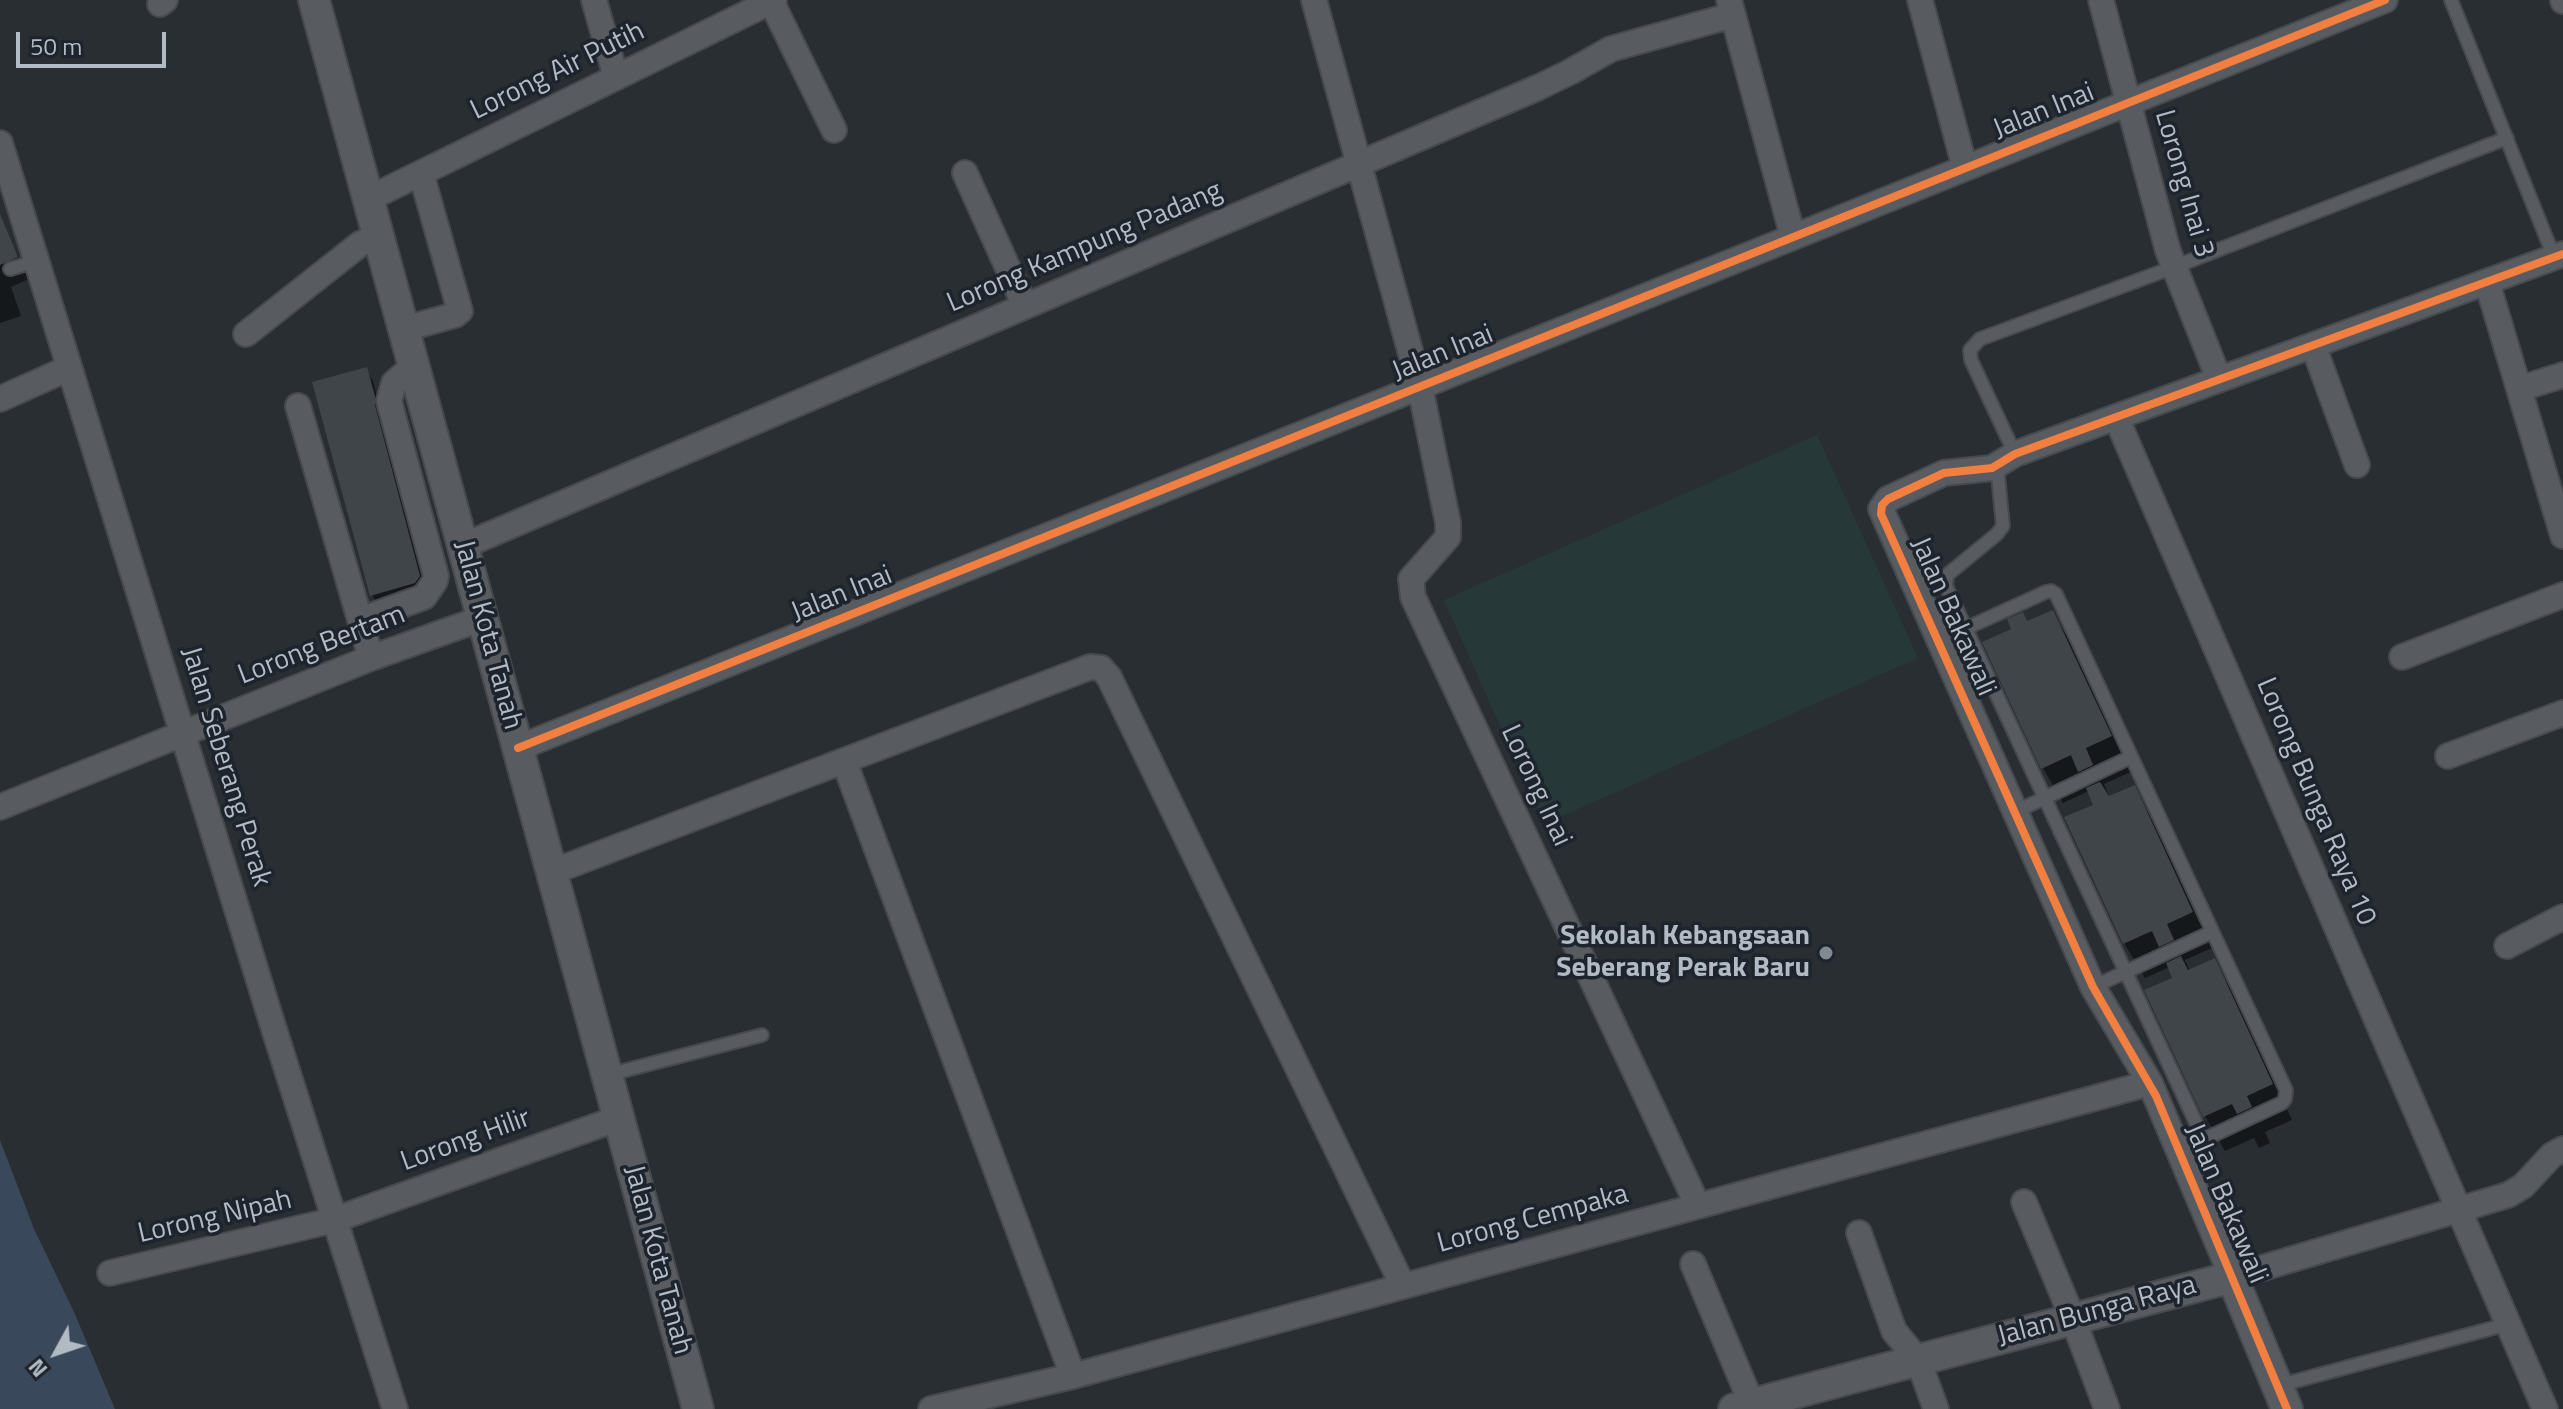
<!DOCTYPE html>
<html>
<head>
<meta charset="utf-8">
<style>
	body { margin:0 }
	#map { position:relative; width:2563px; height:1409px; overflow:hidden; background:#292e33; font-family:"Titillium Web",sans-serif }
	canvas { display:block }
	.north { position:absolute; left:16px; top:1313px; width:80px; height:80px; -webkit-text-stroke:6px #1d242d; paint-order:stroke; rotate:230deg; font-size:22px; font-weight:700; line-height:32px; text-align:center; color:#b2bac4 }
	.north::after { content:''; display:block; margin:auto; width:28px; height:36px; background:#b2bac4; clip-path:polygon(50% 0,100% 100%,50% 72%,0 100%) }
	.scale { position:absolute; left:16px; top:32px; width:150px; height:36px; box-sizing:border-box; border:4px solid #b2bac4; border-top:0; padding-left:10px; font-size:24px; line-height:28px; white-space:nowrap; color:#b2bac4; -webkit-text-stroke:6px #1d242d; paint-order:stroke }
</style>
</head>
<body>
<div id="map">
<canvas width="2563" height="1409"></canvas>
<div class="north">N</div>
<div class="scale">50 m</div>
</div>
<script>
const ctx = document.querySelector('canvas').getContext('2d');
ctx.lineJoin = 'round';
function paint(path, color) {
  ctx.fillStyle = color;
  ctx.fill(path, 'evenodd');
}
function toPath(rows) {
  const path = new Path2D();
  for (const r of rows) {
    path.moveTo(r[0], r[1]);
    for (let i = 2; i < r.length; i += 2) path.lineTo(r[i], r[i + 1]);
  }
  return path;
}
function trace(path, color, width, dash) {
  ctx.strokeStyle = color;
  ctx.lineWidth = width;
  ctx.lineCap = dash ? 'butt' : 'round';
  ctx.setLineDash(dash || []);
  ctx.stroke(path);
}
function drawText(font, color, halo, rows, align = 'center') {
  ctx.font = font + ' "Titillium Web",sans-serif';
  ctx.lineWidth = 7;
  ctx.setLineDash([]);
  ctx.textBaseline = 'middle';
  ctx.strokeStyle = halo;
  ctx.fillStyle = color;
  for (const [text, x, y, turn = 0] of rows) {
    ctx.save();
    ctx.translate(x, y);
    ctx.rotate((+turn || 0) * Math.PI / 180);
    ctx.textAlign = isNaN(turn) ? turn : align;
    if (halo) ctx.strokeText(text, 0, 0);
    ctx.fillText(text, 0, 0);
    ctx.restore();
  }
}
paint(toPath([
	[1817,435,1918,658,1544,824,1444,600]
]), '#273839');
paint(toPath([
	[0,1140,34,1229,74,1312,115,1409,0,1409]
]), '#39495b');
paint(toPath([
	[9,238,29,279,11,287,21,316,0,323,0,241],
	[366,370,373,381,380,409,380,418,426,588,378,606,372,595],
	[2052,612,2073,647,2131,772,2104,784,2110,798,2134,788,2154,823,2212,948,2185,960,2190,971,2214,960,2234,995,2292,1120,2265,1132,2270,1143,2259,1148,2254,1138,2225,1151,2205,1116,2175,979,2170,967,2145,978,2124,943,2095,806,2089,791,2063,803,2043,768,2028,623]
]), '#0007');
paint(toPath([
	[0,214,18,257,0,265],
	[367,367,375,396,375,405,420,576,415,583,370,596,312,382],
	[2053,610,2112,736,2086,748,2093,765,2078,772,2071,755,2041,769,1982,642,2011,629,2007,619,2023,612,2027,621],
	[2100,782,2109,796,2135,785,2193,912,2167,924,2174,940,2159,947,2152,931,2123,944,2064,817,2093,805,2086,788],
	[2181,956,2188,970,2215,958,2273,1084,2247,1096,2252,1107,2237,1114,2232,1104,2203,1117,2144,990,2172,978,2166,963]
]), '#40454a');
const service = toPath([
	[2451,0,2554,257],
	[10,269,36,261],
	[2015,454,1971,360,1970,350,1980,339,2174,267,2507,138],
	[1997,466,2003,526,1997,534,1947,575,1946,586,2204,1140],
	[1938,641,2046,592,2051,591,2056,594,2286,1090,2285,1099,2282,1103,2179,1151],
	[2015,812,2131,757],
	[2093,987,2212,932],
	[607,1075,762,1035],
	[2277,1386,2508,1324]
]);
const minor = toPath([
	[594,0,616,77],
	[1314,0,1420,387,1448,523,1448,537,1411,579,1413,597,1698,1206],
	[1729,0,1793,237],
	[1920,0,1965,168],
	[2101,0,2168,251,2219,379],
	[2563,0,2563,1],
	[771,1,834,130],
	[160,4,165,0],
	[0,143,273,1026,395,1409],
	[965,173,1025,306],
	[368,199,774,0],
	[2563,254,2015,454,1992,468,1944,473,1888,499,1881,509,2093,987,2150,1083,2232,1277,2508,1195,2523,1186,2552,1155,2563,1149],
	[2487,282,2563,536],
	[404,329,455,315,460,311,421,173],
	[246,334,360,244,379,236],
	[2313,345,2357,465],
	[2519,389,2563,375],
	[0,399,69,368],
	[298,406,371,658],
	[2116,417,2545,1409],
	[463,546,1537,88,1570,72,1611,49,1733,15],
	[360,620,424,597,435,581,436,576,389,401,394,383,403,375,415,372],
	[2402,657,2563,595],
	[518,748,2385,0],
	[2448,756,2563,713],
	[844,761,1073,1376],
	[0,807,371,658,483,618],
	[552,872,1090,667,1101,668,1109,677,1403,1286],
	[2507,946,2563,917],
	[2024,1202,2073,1319,2107,1409],
	[1859,1233,1894,1331,1918,1360,1936,1409],
	[1693,1264,1754,1409],
	[110,1273,334,1220,619,1118],
	[931,1409,1073,1376,2150,1083]
]);
const tertiary = toPath([
	[314,0,698,1409],
	[1734,1409,2232,1277,2287,1409]
]);
trace(service, '#464a4e', 16);
trace(minor, '#464a4e', 28);
trace(tertiary, '#464a4e', 34);
trace(service, '#585c61', 12);
trace(minor, '#585c61', 24);
trace(tertiary, '#585c61', 30);
trace(toPath([
	[518,748,2385,0],
	[2287,1409,2156,1096,2093,987,1881,514,1882,505,1888,499,1944,473,1992,468,2015,454,2563,254]
]), '#f27e40', 8);
for (const [x, y, r, color] of [
	[1826,953,8,"#828991"]
]) {
  const dot = new Path2D();
  dot.arc(x, y, r, 0, 2 * Math.PI);
  ctx.fillStyle = color;
  ctx.fill(dot);
  trace(dot, '#1d242d', 3);
}
drawText('28px', '#b2bac4', '#1d242d', [
	["Lorong Air Putih",558,72,-26],
	["Jalan Inai",2044,112,-22],
	["Lorong Inai 3",2183,184,74],
	["Lorong Kampung Padang",1085,248,-23],
	["Jalan Inai",1443,354,-22],
	["Jalan Inai",842,595,-22],
	["Jalan Bakawali",1952,617,66],
	["Jalan Kota Tanah",487,635,75],
	["Lorong Bertam",322,646,-21],
	["Jalan Seberang Perak",225,767,73],
	["Lorong Inai",1535,786,65],
	["Lorong Bunga Raya 10",2315,802,67],
	["Lorong Hilir",466,1141,-20],
	["Jalan Bakawali",2225,1204,67],
	["Lorong Nipah",215,1218,-13],
	["Lorong Cempaka",1533,1220,-15],
	["Jalan Kota Tanah",657,1260,75],
	["Jalan Bunga Raya",2097,1312,-15]
]);
drawText('bold 28px', '#b2bac4', '#1d242d', [
	["Sekolah Kebangsaan",1810,937],
	["Seberang Perak Baru",1810,969]
], 'right');
</script>
</body>
</html>
